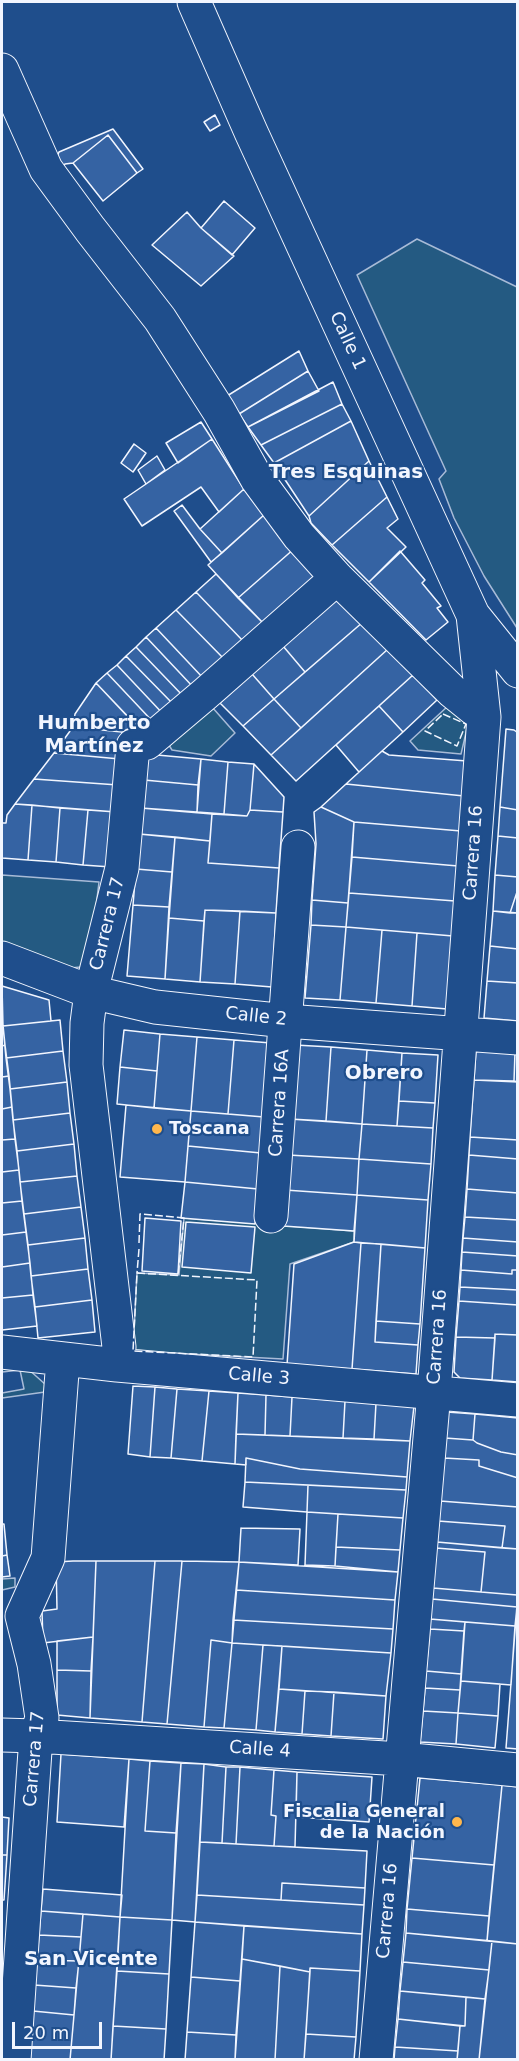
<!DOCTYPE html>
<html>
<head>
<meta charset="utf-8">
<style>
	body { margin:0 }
	#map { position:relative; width:519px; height:2061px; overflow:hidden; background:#1f4e8c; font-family:"DejaVu Sans",sans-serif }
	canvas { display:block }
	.frame { position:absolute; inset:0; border:3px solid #f2f6ff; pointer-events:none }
	.scale { position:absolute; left:12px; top:2022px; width:90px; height:27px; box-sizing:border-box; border:3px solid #f2f6ff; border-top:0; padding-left:8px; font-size:18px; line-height:21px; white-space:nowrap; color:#f2f6ff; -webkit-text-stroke:4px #1f4e8c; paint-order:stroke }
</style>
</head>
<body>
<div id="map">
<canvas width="519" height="2061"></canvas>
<div class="frame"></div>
<div class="scale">20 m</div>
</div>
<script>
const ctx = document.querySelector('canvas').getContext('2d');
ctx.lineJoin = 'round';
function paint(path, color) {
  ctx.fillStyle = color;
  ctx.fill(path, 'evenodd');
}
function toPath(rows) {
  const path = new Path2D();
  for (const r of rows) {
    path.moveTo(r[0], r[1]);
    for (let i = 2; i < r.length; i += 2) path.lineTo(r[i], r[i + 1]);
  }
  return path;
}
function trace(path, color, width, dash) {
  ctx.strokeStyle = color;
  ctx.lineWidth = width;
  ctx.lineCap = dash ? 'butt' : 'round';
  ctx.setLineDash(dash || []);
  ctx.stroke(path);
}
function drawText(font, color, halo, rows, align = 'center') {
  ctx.font = font + ' "DejaVu Sans",sans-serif';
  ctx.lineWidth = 4.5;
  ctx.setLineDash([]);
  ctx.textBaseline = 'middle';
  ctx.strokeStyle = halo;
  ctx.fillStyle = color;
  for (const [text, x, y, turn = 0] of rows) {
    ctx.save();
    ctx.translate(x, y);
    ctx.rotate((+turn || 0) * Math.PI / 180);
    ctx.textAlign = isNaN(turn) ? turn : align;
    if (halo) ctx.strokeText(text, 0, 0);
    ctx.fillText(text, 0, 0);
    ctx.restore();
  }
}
const green = toPath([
	[417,239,517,287,517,628,484,576,454,518,439,479,446,471,357,275,417,239],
	[448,706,469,720,461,754,418,750,410,741,448,706],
	[212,707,235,733,211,756,172,750,167,742,212,707],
	[2,875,99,882,91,948,84,963,80,967,71,968,2,947,2,875],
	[184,1218,354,1231,354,1242,290,1264,283,1359,133,1351,137,1273,179,1275,184,1218],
	[2,1367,27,1368,46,1385,45,1392,2,1398,2,1393,24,1389,20,1370,2,1372,2,1367],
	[15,1578,15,1587,2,1590,2,1579,15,1578]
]);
paint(green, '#245a82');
trace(green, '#a8bbd7', 1.5);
const building = toPath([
	[215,115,220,125,210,131,204,122,215,115],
	[113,129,143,169,137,173,108,135,73,163,65,164,58,173,53,166,59,152,113,129],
	[108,135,137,173,103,201,73,163,108,135],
	[224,201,255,228,232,255,201,228,224,201],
	[187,212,201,228,234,256,201,286,152,245,187,212],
	[299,351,308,371,239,414,227,396,299,351],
	[308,371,319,391,248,427,239,414,308,371],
	[333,382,342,404,261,445,248,427,333,382],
	[342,404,351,421,274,463,261,445,342,404],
	[351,421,369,461,309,516,274,463,351,421],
	[201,422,212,439,178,463,166,443,201,422],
	[212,439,244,489,219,512,201,487,142,526,124,499,212,439],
	[134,444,146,453,133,472,121,463,134,444],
	[157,456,165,470,146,484,138,470,157,456],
	[369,461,387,497,332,545,311,523,309,516,369,461],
	[244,489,264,515,222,553,200,529,244,489],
	[387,497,398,519,387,528,406,547,369,582,332,545,387,497],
	[182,505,200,529,222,553,211,562,174,511,182,505],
	[264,515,295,548,238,598,208,565,264,515],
	[295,548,320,575,265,625,238,598,295,548],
	[400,551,425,580,422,583,441,606,437,608,448,622,426,640,369,582,400,551],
	[216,574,265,625,245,643,196,592,216,574],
	[196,592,245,643,226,661,176,610,196,592],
	[338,596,363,622,305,672,283,646,338,596],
	[176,610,226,661,205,680,156,628,176,610],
	[363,622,388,649,301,728,274,699,363,622],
	[156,628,205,680,195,689,146,637,156,628],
	[146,637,195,689,185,698,136,647,146,637],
	[283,646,305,672,274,699,252,674,283,646],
	[136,647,185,698,176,707,126,656,136,647],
	[388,649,413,675,296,781,271,755,388,649],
	[126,656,176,707,165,716,117,665,126,656],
	[117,665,165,716,156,725,107,673,117,665],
	[107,673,156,725,145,735,96,683,107,673],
	[252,674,274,699,243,726,220,703,252,674],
	[413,675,437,700,403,732,379,706,413,675],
	[96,683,136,725,122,732,73,727,75,714,96,683],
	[274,699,301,728,271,755,243,726,274,699],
	[379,706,403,732,359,772,336,745,379,706],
	[73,727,122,732,120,759,54,753,73,727],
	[506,729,514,730,518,733,518,810,500,807,506,729],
	[382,751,389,755,467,761,464,796,346,784,382,751],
	[54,753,120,759,118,785,34,779,54,753],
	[146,754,201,759,198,785,144,780,146,754],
	[201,759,228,762,224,814,197,812,201,759],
	[228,762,254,764,250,810,247,816,224,814,228,762],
	[254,764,284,797,283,812,250,810,254,764],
	[34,779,118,785,116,812,15,804,34,779],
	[144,780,198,785,197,812,141,808,144,780],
	[346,784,464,796,461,831,354,822,321,807,346,784],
	[15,804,32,805,28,860,2,858,2,823,6,823,7,815,15,804],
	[32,805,60,808,56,862,28,860,32,805],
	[321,807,354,822,348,903,312,900,316,844,314,812,321,807],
	[500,807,518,810,518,838,498,836,500,807],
	[60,808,88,810,83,865,56,862,60,808],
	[141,808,212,814,210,841,139,834,141,808],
	[88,810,116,812,111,867,83,865,88,810],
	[250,810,283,812,279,868,208,863,212,814,247,816,250,810],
	[354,822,461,831,458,866,352,857,354,822],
	[139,834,175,837,172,872,136,869,139,834],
	[498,836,518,838,518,877,495,875,498,836],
	[175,837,210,841,208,863,279,868,276,913,205,910,204,921,169,918,175,837],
	[352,857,458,866,455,901,349,893,352,857],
	[136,869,172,872,169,907,133,905,136,869],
	[495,875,518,877,518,889,510,913,493,911,495,875],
	[518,889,518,913,510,913,518,889],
	[349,893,455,901,453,936,346,927,349,893],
	[312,900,348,903,346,927,311,925,312,900],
	[133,905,169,907,165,979,127,976,133,905],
	[205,910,240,911,235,984,200,982,205,910],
	[240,911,276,913,272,987,235,984,240,911],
	[493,911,518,913,518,949,490,946,493,911],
	[169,918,204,921,200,982,165,979,169,918],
	[311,925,346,927,340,1000,305,998,311,925],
	[346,927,382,930,376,1003,340,1000,346,927],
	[382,930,417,933,412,1006,376,1003,382,930],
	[417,933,453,936,447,1009,412,1006,417,933],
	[490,946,518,949,518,983,487,981,490,946],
	[487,981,518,983,518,1021,484,1018,487,981],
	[2,986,49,1000,51,1021,3,1026,2,986],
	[2,1015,5,1045,2,1046,2,1015],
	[60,1020,63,1051,6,1058,3,1026,60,1020],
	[124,1030,160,1034,157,1071,120,1067,124,1030],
	[160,1034,197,1037,191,1111,154,1108,160,1034],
	[197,1037,234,1040,228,1114,191,1111,197,1037],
	[234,1040,271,1043,264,1117,228,1114,234,1040],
	[5,1045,9,1076,2,1077,2,1046,5,1045],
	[295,1045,331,1047,326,1121,290,1119,295,1045],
	[331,1047,367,1050,362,1124,326,1121,331,1047],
	[367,1050,402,1053,397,1126,362,1124,367,1050],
	[476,1050,515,1052,514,1081,474,1080,476,1050],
	[63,1051,67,1082,10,1089,6,1058,63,1051],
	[515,1052,518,1053,518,1082,514,1081,515,1052],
	[402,1053,438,1055,435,1103,399,1101,402,1053],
	[120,1067,157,1071,154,1108,117,1104,120,1067],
	[9,1076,12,1107,2,1109,2,1077,9,1076],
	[474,1080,518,1082,518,1140,470,1137,474,1080],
	[67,1082,70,1113,13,1120,10,1089,67,1082],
	[399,1101,435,1103,433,1128,397,1126,399,1101],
	[126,1105,191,1111,185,1182,120,1177,126,1105],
	[12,1107,15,1139,2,1140,2,1109,12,1107],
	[191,1111,264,1117,261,1153,188,1146,191,1111],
	[70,1113,74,1144,17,1151,13,1120,70,1113],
	[290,1119,362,1124,359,1159,288,1155,290,1119],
	[362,1124,433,1128,431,1164,359,1159,362,1124],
	[470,1137,518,1140,518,1159,469,1155,470,1137],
	[15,1139,19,1170,2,1172,2,1140,15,1139],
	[74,1144,77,1176,20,1182,17,1151,74,1144],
	[188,1146,261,1153,258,1189,185,1182,188,1146],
	[288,1155,359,1159,357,1195,285,1190,288,1155],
	[469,1155,518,1159,518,1193,467,1189,469,1155],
	[359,1159,431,1164,428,1200,357,1195,359,1159],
	[19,1170,22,1201,2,1203,2,1172,19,1170],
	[77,1176,81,1207,24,1214,20,1182,77,1176],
	[185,1182,258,1189,255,1224,181,1218,185,1182],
	[467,1189,518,1193,518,1220,465,1217,467,1189],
	[285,1190,357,1195,354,1231,283,1226,285,1190],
	[357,1195,428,1200,425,1248,354,1242,357,1195],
	[22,1201,26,1232,2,1235,2,1203,22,1201],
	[81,1207,85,1238,28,1245,24,1214,81,1207],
	[465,1217,518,1220,518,1242,463,1238,465,1217],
	[145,1218,181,1221,178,1274,142,1271,145,1218],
	[186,1222,255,1227,251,1273,182,1267,186,1222],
	[26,1232,30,1263,2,1267,2,1235,26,1232],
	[85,1238,88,1269,31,1276,28,1245,85,1238],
	[463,1238,518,1242,518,1256,462,1252,463,1238],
	[354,1242,361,1243,352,1369,287,1365,294,1264,354,1242],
	[361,1243,381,1244,375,1342,418,1345,416,1374,352,1369,361,1243],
	[381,1244,425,1248,420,1324,376,1321,381,1244],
	[462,1252,518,1256,518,1270,512,1270,512,1274,461,1270,462,1252],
	[30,1263,33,1295,2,1298,2,1267,30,1263],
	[88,1269,92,1300,35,1307,31,1276,88,1269],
	[461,1270,512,1274,512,1270,518,1270,518,1290,460,1287,461,1270],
	[460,1287,518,1290,518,1305,459,1301,460,1287],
	[33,1295,37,1326,2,1330,2,1298,33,1295],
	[92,1300,95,1332,38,1338,35,1307,92,1300],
	[459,1301,518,1305,518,1335,495,1334,495,1338,456,1337,459,1301],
	[376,1321,420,1324,418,1345,375,1342,376,1321],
	[495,1334,518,1335,518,1382,492,1380,495,1334],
	[456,1337,495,1338,492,1380,460,1378,454,1372,456,1337],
	[133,1386,155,1387,150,1457,128,1454,133,1386],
	[155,1387,177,1389,171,1458,150,1457,155,1387],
	[177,1389,209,1391,202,1461,171,1458,177,1389],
	[209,1391,238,1393,235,1464,202,1461,209,1391],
	[238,1393,266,1395,265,1435,236,1434,238,1393],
	[266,1395,292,1397,290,1436,265,1435,266,1395],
	[292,1397,345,1401,343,1438,290,1436,292,1397],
	[345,1401,376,1403,374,1439,343,1438,345,1401],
	[376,1403,414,1406,410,1441,374,1439,376,1403],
	[447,1412,475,1414,473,1440,445,1438,447,1412],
	[475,1414,518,1418,518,1455,501,1452,477,1443,473,1440,475,1414],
	[236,1434,410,1441,407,1477,300,1469,246,1458,246,1465,235,1464,236,1434],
	[445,1438,473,1440,477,1443,501,1452,518,1455,518,1478,479,1466,479,1460,444,1458,445,1438],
	[246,1458,300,1469,407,1477,406,1490,245,1482,246,1458],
	[444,1458,479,1460,479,1466,518,1478,518,1507,440,1501,444,1458],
	[245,1482,308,1485,307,1512,243,1507,245,1482],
	[308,1485,406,1490,403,1518,307,1512,308,1485],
	[440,1501,518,1507,518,1549,502,1548,505,1526,438,1521,440,1501],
	[307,1512,338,1514,335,1566,305,1565,307,1512],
	[338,1514,403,1518,400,1550,336,1547,338,1514],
	[438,1521,505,1526,502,1548,437,1542,438,1521],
	[2,1524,4,1524,7,1555,2,1556,2,1524],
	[241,1528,300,1529,298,1565,239,1562,241,1528],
	[437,1542,518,1549,517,1595,481,1592,485,1552,436,1548,437,1542],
	[336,1547,400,1550,398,1572,335,1566,336,1547],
	[436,1548,485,1552,481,1592,433,1588,436,1548],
	[7,1555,10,1576,2,1577,2,1556,7,1555],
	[73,1561,96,1561,93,1637,43,1643,42,1611,57,1609,56,1562,73,1561],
	[96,1561,155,1561,142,1722,90,1718,96,1561],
	[155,1561,182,1561,167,1724,142,1722,155,1561],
	[182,1561,239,1562,232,1643,211,1640,204,1727,167,1724,182,1561],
	[239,1562,398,1572,395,1600,236,1590,239,1562],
	[433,1588,517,1595,517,1607,432,1599,433,1588],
	[236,1590,395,1600,393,1629,233,1620,236,1590],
	[518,1592,518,1749,506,1748,518,1592],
	[432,1599,517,1607,515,1626,430,1619,432,1599],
	[430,1619,465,1622,464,1631,430,1629,430,1619],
	[233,1620,393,1629,391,1653,232,1643,233,1620],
	[465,1622,515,1626,511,1685,461,1681,465,1622],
	[430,1629,464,1631,461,1674,426,1671,430,1629],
	[93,1637,91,1671,57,1670,57,1641,93,1637],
	[211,1640,232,1643,224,1728,204,1727,211,1640],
	[232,1643,263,1645,256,1730,224,1728,232,1643],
	[263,1645,282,1646,275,1732,256,1730,263,1645],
	[282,1646,391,1653,386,1696,279,1689,282,1646],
	[57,1670,91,1671,90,1718,57,1715,57,1670],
	[426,1671,461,1674,460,1690,425,1688,426,1671],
	[461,1681,500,1684,498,1716,458,1713,461,1681],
	[425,1688,460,1690,458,1713,423,1711,425,1688],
	[279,1689,305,1691,302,1734,275,1732,279,1689],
	[305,1691,334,1692,331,1736,302,1734,305,1691],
	[334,1692,386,1696,383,1739,331,1736,334,1692],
	[423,1711,458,1713,456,1744,420,1742,423,1711],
	[458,1713,498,1716,495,1748,456,1744,458,1713],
	[61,1754,129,1759,124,1827,57,1822,61,1754],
	[129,1759,150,1761,145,1831,176,1833,172,1920,120,1917,129,1759],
	[150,1761,181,1763,176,1833,145,1831,150,1761],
	[181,1763,204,1764,195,1922,172,1920,181,1763],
	[204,1764,226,1767,222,1843,200,1842,204,1764],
	[226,1767,240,1767,236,1844,222,1843,226,1767],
	[240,1767,274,1770,271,1815,276,1816,274,1846,236,1844,240,1767],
	[274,1770,297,1772,295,1847,274,1846,276,1816,271,1815,274,1770],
	[297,1772,372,1777,369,1822,296,1817,297,1772],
	[420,1778,502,1785,494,1865,412,1858,420,1778],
	[502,1785,518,1787,518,1944,487,1941,502,1785],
	[2,1817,9,1818,7,1855,2,1855,2,1817],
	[200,1842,367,1851,365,1888,282,1883,281,1900,197,1895,200,1842],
	[2,1855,7,1855,4,1900,2,1900,2,1855],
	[412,1858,494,1865,489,1916,407,1909,412,1858],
	[282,1883,365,1888,364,1905,281,1900,282,1883],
	[43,1889,122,1895,120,1917,41,1911,43,1889],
	[197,1895,364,1905,362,1934,195,1922,197,1895],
	[407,1909,489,1916,487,1941,406,1933,407,1909],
	[41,1911,83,1914,81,1937,39,1935,41,1911],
	[83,1914,120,1917,111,2060,70,2060,83,1914],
	[120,1917,172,1920,169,1974,117,1971,120,1917],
	[195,1922,244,1926,240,1981,191,1977,195,1922],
	[244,1926,362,1934,360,1971,310,1968,310,1972,242,1959,244,1926],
	[406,1933,492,1941,489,1970,403,1962,406,1933],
	[39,1935,81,1937,79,1961,37,1960,39,1935],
	[492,1941,518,1944,518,2060,479,2060,492,1941],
	[242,1959,280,1966,275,2060,235,2060,242,1959],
	[37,1960,79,1961,76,1988,34,1985,37,1960],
	[403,1962,489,1970,485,1999,400,1991,403,1962],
	[280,1966,310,1972,304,2060,275,2060,280,1966],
	[310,1968,360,1971,356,2037,306,2034,310,1968],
	[117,1971,169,1974,166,2029,113,2026,117,1971],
	[191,1977,240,1981,236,2035,187,2032,191,1977],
	[34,1985,76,1988,74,2015,33,2011,34,1985],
	[400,1991,466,1997,465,2026,398,2019,400,1991],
	[466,1997,485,1999,479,2060,457,2060,460,2026,465,2026,466,1997],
	[33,2011,74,2015,70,2060,28,2060,33,2011],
	[398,2019,460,2026,458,2051,395,2047,398,2019],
	[113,2026,166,2029,164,2060,111,2060,113,2026],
	[187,2032,236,2035,235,2060,185,2060,187,2032],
	[306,2034,356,2037,354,2060,304,2060,306,2034],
	[395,2047,458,2051,457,2060,394,2060,395,2047]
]);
paint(building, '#3563a3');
trace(building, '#f2f6ff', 1.5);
const minor = toPath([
	[194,2,251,132,473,615,518,671],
	[2,70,46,169,90,229,160,319,219,411,257,479,299,536,337,578,453,692,484,717],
	[2,958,91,992,155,1007,286,1021,518,1038],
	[271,1216,298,847],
	[2,1352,117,1365,518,1400],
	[117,1365,119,1347,86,1065,87,1023,91,992,122,868,133,746,147,743,205,694,337,578],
	[2,1735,36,1736,401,1759,518,1770],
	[14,2060,36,1736,42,1718,34,1664,22,1616,48,1558,63,1359],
	[376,2060,434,1392,484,717,473,615]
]);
trace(minor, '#f2f6ff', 35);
trace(minor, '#1f4e8c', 33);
trace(toPath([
	[443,714,466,724,457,746,425,731,443,714],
	[139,1243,140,1214,184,1218,178,1276],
	[139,1249,137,1273,139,1273],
	[137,1273,257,1280,253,1357,133,1351,137,1273]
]), '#f2f6ff', 1.5, [8, 3]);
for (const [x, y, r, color] of [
	[157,1129,6,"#ffb74d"],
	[457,1822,6,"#ffb74d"]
]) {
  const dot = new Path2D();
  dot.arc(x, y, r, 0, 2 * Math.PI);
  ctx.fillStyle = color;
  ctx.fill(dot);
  trace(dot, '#1f4e8c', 2);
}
drawText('18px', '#f2f6ff', '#1f4e8c', [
	["Calle 1",347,341,65],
	["Carrera 16",474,853,-86],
	["Carrera 17",108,924,-76],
	["Calle 2",256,1017,6],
	["Carrera 16A",280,1103,-86],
	["Carrera 16",438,1337,-86],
	["Calle 3",259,1377,5],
	["Calle 4",260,1750,4],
	["Carrera 17",35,1759,-85],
	["Carrera 16",388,1911,-85]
]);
drawText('bold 18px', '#f2f6ff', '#1f4e8c', [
	["Toscana",169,1129],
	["Fiscalia General",445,1812,"right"],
	["de la Nación",445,1833,"right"]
], 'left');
drawText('bold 20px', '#f2f6ff', '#1f4e8c', [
	["Tres Esquinas",346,473],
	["Humberto",94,724],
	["Martínez",94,747],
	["Obrero",384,1074],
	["San Vicente",91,1960]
]);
</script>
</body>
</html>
